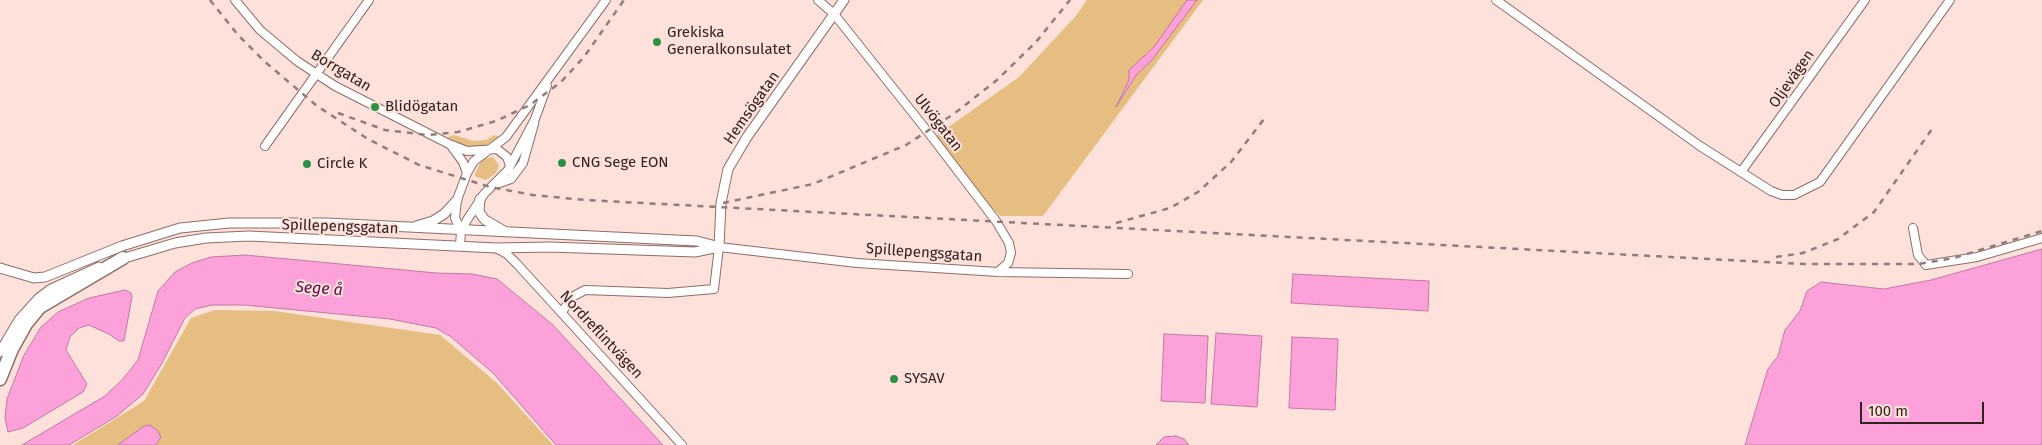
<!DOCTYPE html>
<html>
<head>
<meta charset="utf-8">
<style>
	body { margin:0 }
	#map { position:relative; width:2042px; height:445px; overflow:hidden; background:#ffe1dc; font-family:"Fira Sans",sans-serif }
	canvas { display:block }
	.scale { position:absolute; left:1860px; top:402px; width:124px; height:22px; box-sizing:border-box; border:2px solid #302220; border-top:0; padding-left:6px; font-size:15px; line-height:18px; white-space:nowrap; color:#302220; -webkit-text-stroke:4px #ffe1dc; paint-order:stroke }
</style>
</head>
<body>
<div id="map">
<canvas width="2042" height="445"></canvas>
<div class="scale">100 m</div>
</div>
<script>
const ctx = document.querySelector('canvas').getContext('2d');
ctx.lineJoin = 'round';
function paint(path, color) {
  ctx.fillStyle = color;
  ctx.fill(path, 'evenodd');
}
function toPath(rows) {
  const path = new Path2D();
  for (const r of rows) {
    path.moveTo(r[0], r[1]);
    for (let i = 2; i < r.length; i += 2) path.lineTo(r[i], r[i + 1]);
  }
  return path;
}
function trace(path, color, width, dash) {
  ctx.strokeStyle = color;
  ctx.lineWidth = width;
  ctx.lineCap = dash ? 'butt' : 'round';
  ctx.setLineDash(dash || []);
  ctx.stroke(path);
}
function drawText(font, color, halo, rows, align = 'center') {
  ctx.font = font + ' "Fira Sans",sans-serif';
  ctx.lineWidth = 4;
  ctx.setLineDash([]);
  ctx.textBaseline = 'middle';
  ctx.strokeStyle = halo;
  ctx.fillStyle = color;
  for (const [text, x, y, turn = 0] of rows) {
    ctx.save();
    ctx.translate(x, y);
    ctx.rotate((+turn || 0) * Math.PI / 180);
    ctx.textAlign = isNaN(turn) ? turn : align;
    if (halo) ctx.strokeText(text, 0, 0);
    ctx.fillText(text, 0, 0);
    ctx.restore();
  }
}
paint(toPath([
	[1087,0,1203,0,1043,216,1000,216,980,195,936,136,1019,77,1075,17],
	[454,135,473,141,486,140,494,135,500,137,486,145,475,147,463,145,447,137],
	[493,157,499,165,496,173,486,180,474,176,482,159],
	[215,310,274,311,440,335,497,383,553,445,73,445,144,401,191,318]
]), '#e6be81');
const water = toPath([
	[1187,0,1197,0,1151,61,1137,74,1116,107,1129,80,1129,70,1154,47,1187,0],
	[2042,249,2042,445,1745,445,1768,369,1778,356,1785,330,1800,311,1807,291,1821,282,1884,289,1931,280,2042,249],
	[245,255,436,273,472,274,497,279,553,325,663,445,556,445,493,373,451,337,436,328,390,319,244,305,212,305,195,309,185,318,161,365,143,394,117,416,69,445,22,445,105,396,122,380,138,360,158,291,175,272,192,263,211,257,245,255],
	[1293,274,1429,281,1428,311,1291,303,1293,274],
	[125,290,131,293,132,297,124,341,119,341,109,334,89,325,79,328,70,337,66,350,87,384,83,392,23,428,8,432,5,418,7,399,24,355,41,327,58,312,89,298,125,290],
	[1216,333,1262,336,1257,407,1211,404,1216,333],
	[1164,334,1208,336,1205,403,1161,401,1164,334],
	[1292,337,1338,339,1335,410,1289,408,1292,337],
	[150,425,157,430,161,437,156,445,118,445,144,426,150,425],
	[1176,436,1184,439,1189,445,1156,445,1164,437,1176,436]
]);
paint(water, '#fca1d9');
trace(water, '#bf7ba2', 1);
const minor = toPath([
	[235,0,260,30,297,61,335,86,449,144,467,151,497,149,507,157,510,166],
	[818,0,834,14,928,132,996,221,1009,243,1011,253,1008,263,998,272],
	[1496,0,1700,146,1771,191,1782,195,1794,195,1820,182,1950,0],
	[265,146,369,0],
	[452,147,463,162,467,173],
	[1741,172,1865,0],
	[497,184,511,179,523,163,534,124],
	[1913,228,1918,255,1926,265,1977,257,2042,238],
	[461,231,455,218,457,200,467,173,474,161,506,137,606,0],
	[460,246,461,231,467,220,484,194,508,170,535,119,547,86],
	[496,248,507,254,517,264,682,445],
	[562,312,572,297,585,290,668,293,714,289,719,247,857,263,998,272,1128,274]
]);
const tertiary = toPath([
	[480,199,479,212,485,220,504,231],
	[416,226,433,221,444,214,457,200],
	[719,247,721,203,728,169,747,137,844,0],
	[118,260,175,243,206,238,249,236,496,248,550,247,695,252,719,247],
	[0,268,34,278,45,277,122,246,180,228,229,223,326,223,697,241,716,246],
	[0,352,19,320,39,298,51,289,99,267]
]);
const trunk = toPath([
	[0,379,12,349,26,324,40,307,123,258]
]);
trace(minor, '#8d6d67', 10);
trace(tertiary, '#8d6d67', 11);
trace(trunk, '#8d6d67', 15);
trace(minor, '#fff', 8);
trace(tertiary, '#fff', 9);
trace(trunk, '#fff', 12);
trace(toPath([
	[210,0,238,35,264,61,317,106,368,139,419,165,490,187,533,195,585,200,1804,264,1919,264,1954,258,2042,231],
	[338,113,385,130,428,135,458,132,496,121,530,105,561,82,584,57,624,0],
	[723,203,813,184,906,145,955,113,997,80,1036,42,1070,0],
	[1116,223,1170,208,1198,192,1231,162,1264,119],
	[1776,257,1803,253,1838,239,1874,212,1932,129]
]), '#927c79', 2.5, [6, 6]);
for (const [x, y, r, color] of [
	[657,42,5,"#2c9046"],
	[375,107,5,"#2c9046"],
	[562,163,5,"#2c9046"],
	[307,164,5,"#2c9046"],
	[894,379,5,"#2c9046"]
]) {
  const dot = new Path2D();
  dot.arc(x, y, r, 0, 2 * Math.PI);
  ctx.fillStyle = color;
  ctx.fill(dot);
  trace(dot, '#ffe1dc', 2);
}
drawText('15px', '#302220', '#ffe1dc', [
	["Grekiska",667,33],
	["Generalkonsulatet",667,50],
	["Blidögatan",385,107],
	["CNG Sege EON",572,163],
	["Circle K",317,164],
	["SYSAV",904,379]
], 'left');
drawText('15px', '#302220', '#ffe1dc', [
	["Borrgatan",341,71,31],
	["Oljevägen",1792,79,-55],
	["Hemsögatan",752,108,-55],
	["Ulvögatan",938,123,52],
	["Spillepengsgatan",340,227,2],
	["Spillepengsgatan",924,253,4],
	["Nordreflintvägen",601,335,47]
]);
drawText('italic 16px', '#5c0d46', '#ffe1dc', [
	["Sege å",319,289,4]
]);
</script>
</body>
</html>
